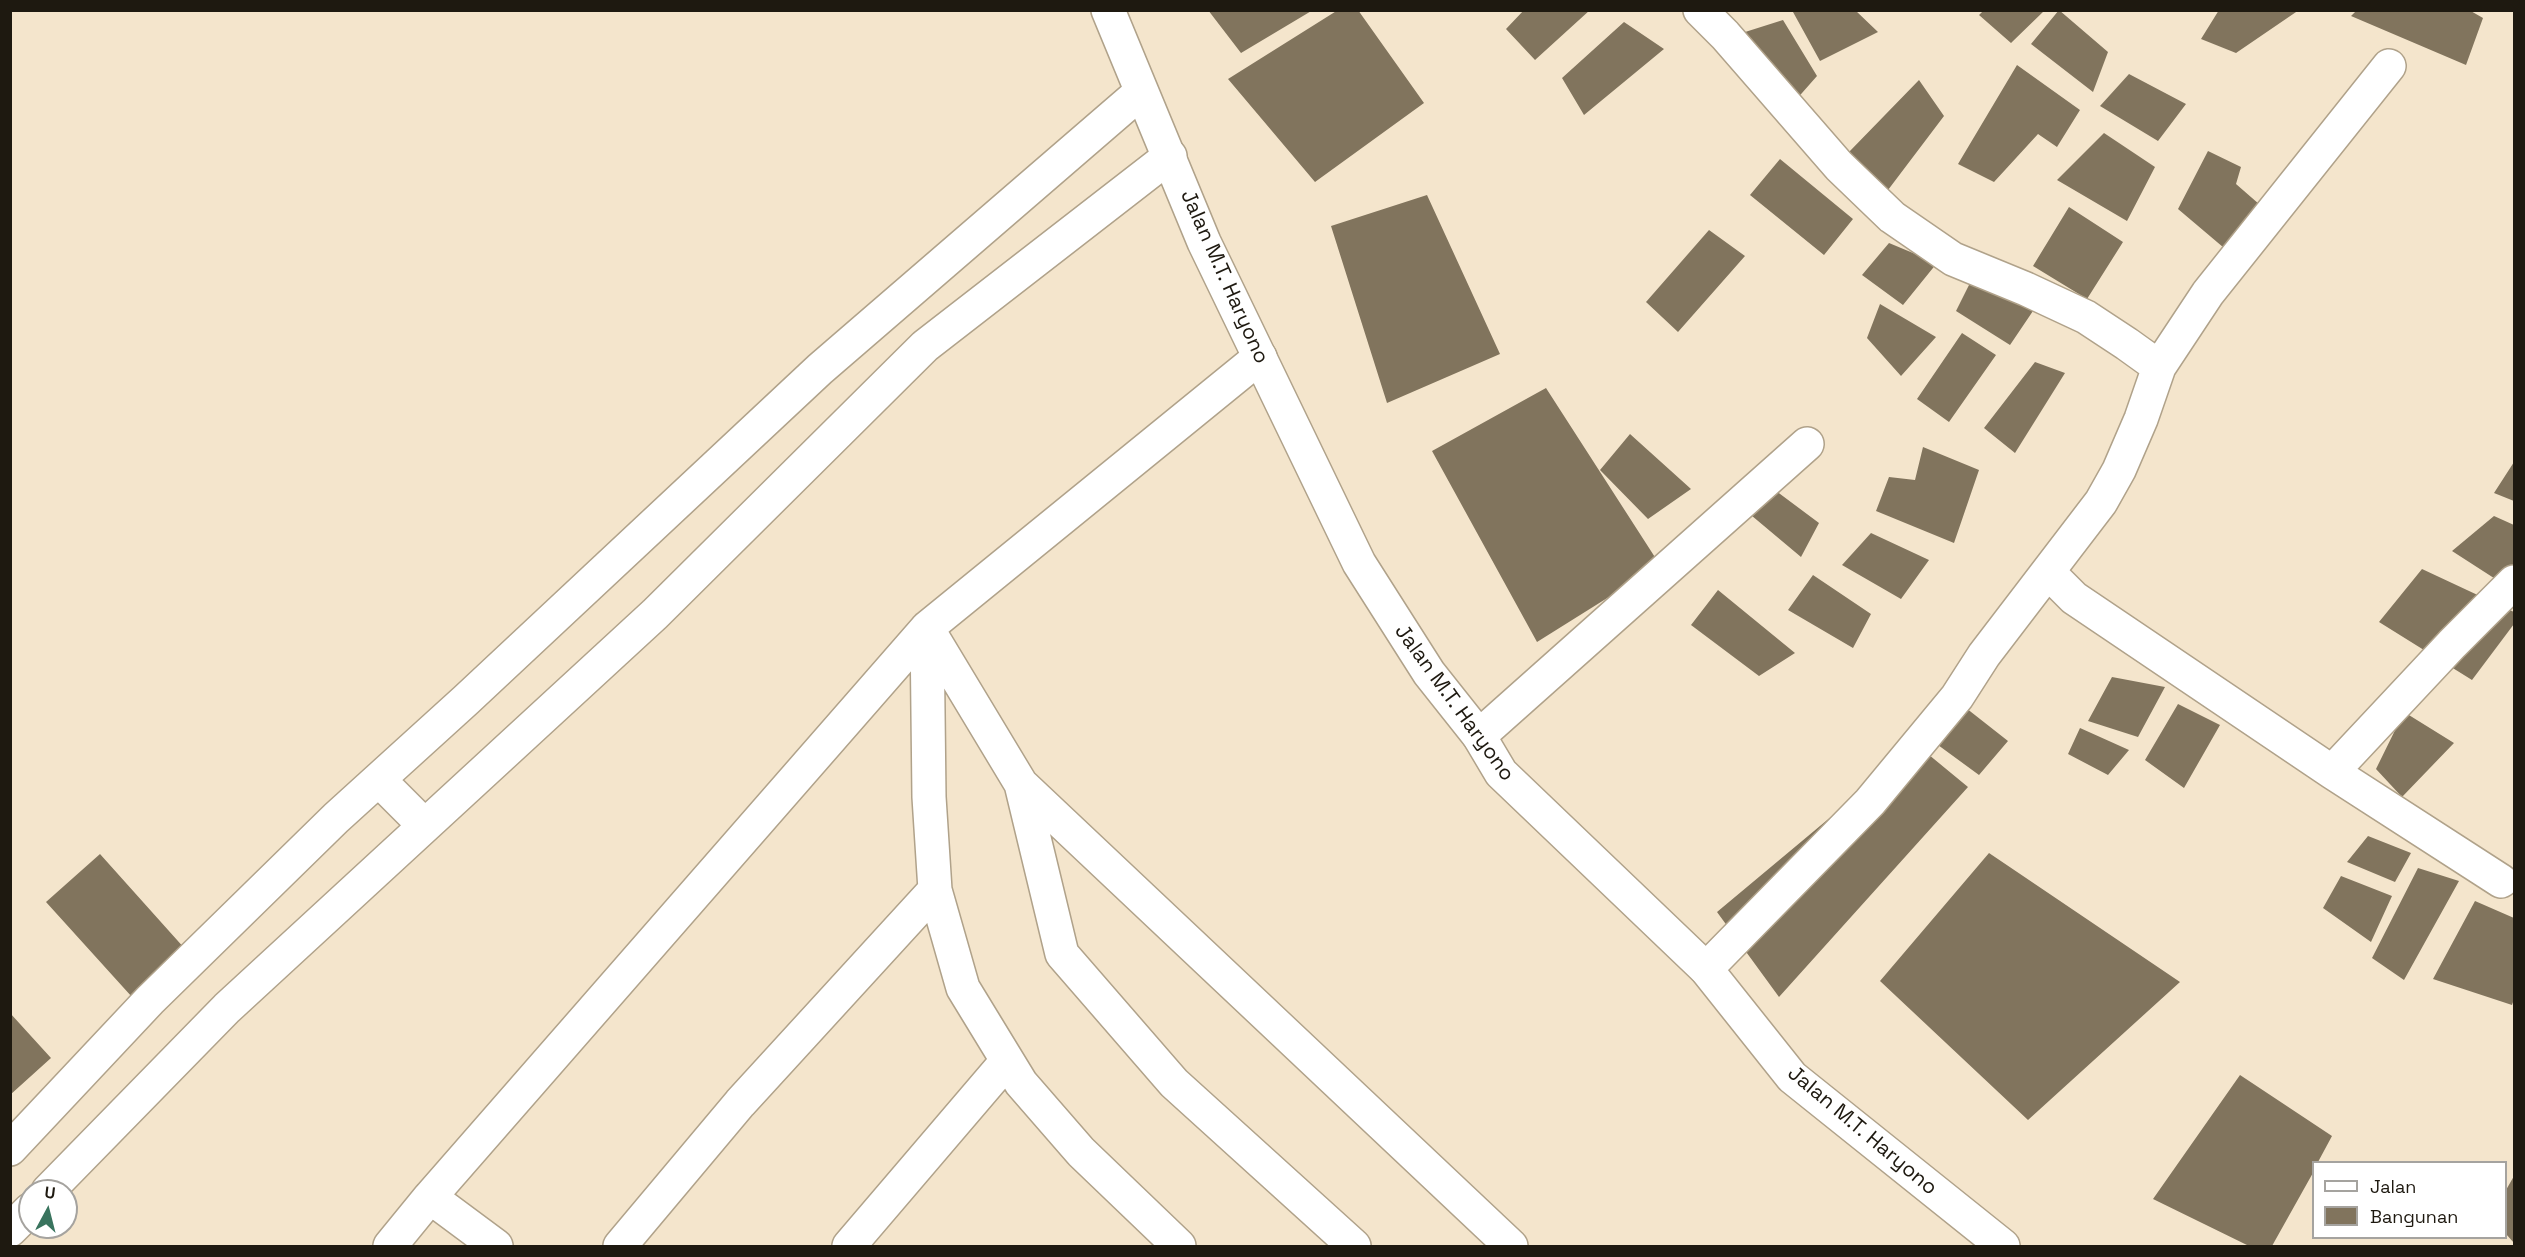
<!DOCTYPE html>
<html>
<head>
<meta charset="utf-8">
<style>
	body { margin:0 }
	#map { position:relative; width:2525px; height:1257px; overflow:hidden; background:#f4e5cc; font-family:"Space Grotesk",sans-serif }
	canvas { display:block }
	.frame { position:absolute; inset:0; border:12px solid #1e1910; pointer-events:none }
	.legend { position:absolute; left:2312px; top:1161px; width:195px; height:78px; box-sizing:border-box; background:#fff; border:2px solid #a5a39f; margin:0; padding:8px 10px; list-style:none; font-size:18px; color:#1e1910 }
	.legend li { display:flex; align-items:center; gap:12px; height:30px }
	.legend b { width:30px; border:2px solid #a5a39f }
	.north { position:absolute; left:18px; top:1179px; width:60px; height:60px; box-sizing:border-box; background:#fff; border:2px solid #a5a39f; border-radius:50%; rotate:7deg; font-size:16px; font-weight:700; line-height:24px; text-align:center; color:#1e1910 }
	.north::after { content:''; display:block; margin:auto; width:21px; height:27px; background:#39745e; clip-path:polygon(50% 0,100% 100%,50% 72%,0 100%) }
</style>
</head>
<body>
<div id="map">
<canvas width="2525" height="1257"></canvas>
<div class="frame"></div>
<ul class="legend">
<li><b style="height:8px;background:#fff"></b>Jalan</li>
<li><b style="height:16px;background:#81745d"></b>Bangunan</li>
</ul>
<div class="north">U</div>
</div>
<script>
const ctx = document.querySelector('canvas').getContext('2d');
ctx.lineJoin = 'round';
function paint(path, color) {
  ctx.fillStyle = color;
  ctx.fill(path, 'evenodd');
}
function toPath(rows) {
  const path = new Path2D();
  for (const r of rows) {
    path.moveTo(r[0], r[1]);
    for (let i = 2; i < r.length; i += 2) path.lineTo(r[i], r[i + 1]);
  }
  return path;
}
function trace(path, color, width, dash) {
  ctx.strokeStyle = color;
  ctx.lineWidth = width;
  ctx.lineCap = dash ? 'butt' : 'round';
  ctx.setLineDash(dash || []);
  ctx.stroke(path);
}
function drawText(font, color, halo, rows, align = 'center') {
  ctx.font = font + ' "Space Grotesk",sans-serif';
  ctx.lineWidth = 6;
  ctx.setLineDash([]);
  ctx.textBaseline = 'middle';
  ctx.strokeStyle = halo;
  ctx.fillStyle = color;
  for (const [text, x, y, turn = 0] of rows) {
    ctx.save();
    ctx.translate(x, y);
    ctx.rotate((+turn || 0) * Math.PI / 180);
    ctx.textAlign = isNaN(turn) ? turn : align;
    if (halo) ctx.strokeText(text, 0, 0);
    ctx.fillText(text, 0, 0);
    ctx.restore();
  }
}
paint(toPath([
	[1208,10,1313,10,1241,53],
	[1338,10,1358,10,1424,103,1315,182,1228,79],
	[1524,10,1590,10,1535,60,1506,29],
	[1795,10,1855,10,1878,32,1820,61,1793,12],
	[1984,10,2045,10,2011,43,1979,15],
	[2059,10,2108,52,2093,92,2031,44],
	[2219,10,2299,10,2236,53,2201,39],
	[2357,10,2469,10,2483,18,2466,65,2351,16],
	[1783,20,1817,76,1787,110,1723,39],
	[1624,22,1664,49,1584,115,1562,78],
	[2017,65,2080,110,2057,147,2038,134,1994,182,1958,164],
	[2129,74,2186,104,2158,141,2100,106],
	[1919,80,1944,116,1888,190,1849,152],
	[2104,133,2155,167,2127,221,2057,180],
	[2208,151,2241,167,2236,184,2267,211,2243,264,2178,209],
	[1780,159,1853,219,1824,255,1750,195],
	[1427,195,1500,354,1387,403,1331,226],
	[2069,207,2123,242,2087,299,2033,266],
	[1709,230,1745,256,1678,332,1646,302],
	[1889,243,1937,263,1903,305,1862,275],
	[1975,273,2035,308,2010,345,1956,311],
	[1880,304,1936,337,1901,376,1867,338],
	[1962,333,1996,355,1949,422,1917,399],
	[2035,362,2065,373,2015,453,1984,428],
	[1546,388,1660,565,1537,642,1432,451],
	[1630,434,1691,489,1648,519,1600,470],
	[1923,447,1979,470,1954,543,1876,511,1889,477,1915,480],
	[2514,462,2514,501,2494,493],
	[1760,479,1819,523,1801,557,1739,505],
	[2494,516,2514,525,2514,591,2452,551],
	[1871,533,1929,560,1901,599,1842,565],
	[2422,569,2514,612,2514,624,2472,680,2379,622],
	[1813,575,1871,614,1853,648,1788,610],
	[1718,590,1795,653,1759,676,1691,625],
	[2112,677,2165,687,2138,737,2088,721],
	[2178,704,2220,725,2184,788,2145,760],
	[1966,708,2008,741,1979,775,1938,745],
	[2404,712,2454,743,2402,797,2376,769],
	[2080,728,2129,750,2108,775,2068,754],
	[1917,745,1968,787,1779,997,1717,912],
	[2368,836,2411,853,2395,882,2347,862],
	[1989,853,2180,982,2028,1120,1880,981],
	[100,854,186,950,132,997,46,902],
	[2418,868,2459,881,2404,980,2372,958],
	[2341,876,2392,896,2371,942,2323,908],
	[2475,901,2514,918,2514,999,2512,1005,2433,979],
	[10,1013,51,1058,10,1095],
	[2240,1075,2332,1136,2318,1162,2314,1162,2314,1171,2272,1246,2249,1246,2153,1199],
	[2514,1176,2514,1243,2506,1234,2506,1190]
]), '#81745d');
const minor = toPath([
	[1700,10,1725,35,1839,166,1892,217,1953,259,2026,289,2086,317,2127,344,2159,367,2141,419,2119,470,2101,502,1984,655,1957,697,1870,802,1706,969],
	[2159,367,2208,293,2389,66],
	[2048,572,2074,598,2332,772,2501,881],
	[1479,736,1807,444],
	[2332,772,2452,644,2514,582],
	[379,780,424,825],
	[1021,784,1062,954,1174,1083,1354,1246],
	[10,1149,150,1000,336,818,466,700,820,369,1141,92],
	[48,1191,227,1008,655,614,925,346,1170,156],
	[430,1197,496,1246],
	[10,1230,30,1210],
	[390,1246,430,1197,927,628,1021,784,1511,1246],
	[620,1246,740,1103,935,890],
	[849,1246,1007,1061],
	[1179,1246,1081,1152,1021,1083,963,988,935,890,929,797,927,628,1260,357]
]);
const highway = toPath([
	[1108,10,1204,242,1359,563,1429,673,1479,736,1501,773,1706,969,1792,1077,2003,1246]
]);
trace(minor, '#b0a28a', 36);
trace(highway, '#b0a28a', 36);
trace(minor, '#fff', 33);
trace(highway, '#fff', 33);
drawText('21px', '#1e1910', '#fff', [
	["Jalan M.T. Haryono",1224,277,66],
	["Jalan M.T. Haryono",1454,703,54],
	["Jalan M.T. Haryono",1862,1131,40]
]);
</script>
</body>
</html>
